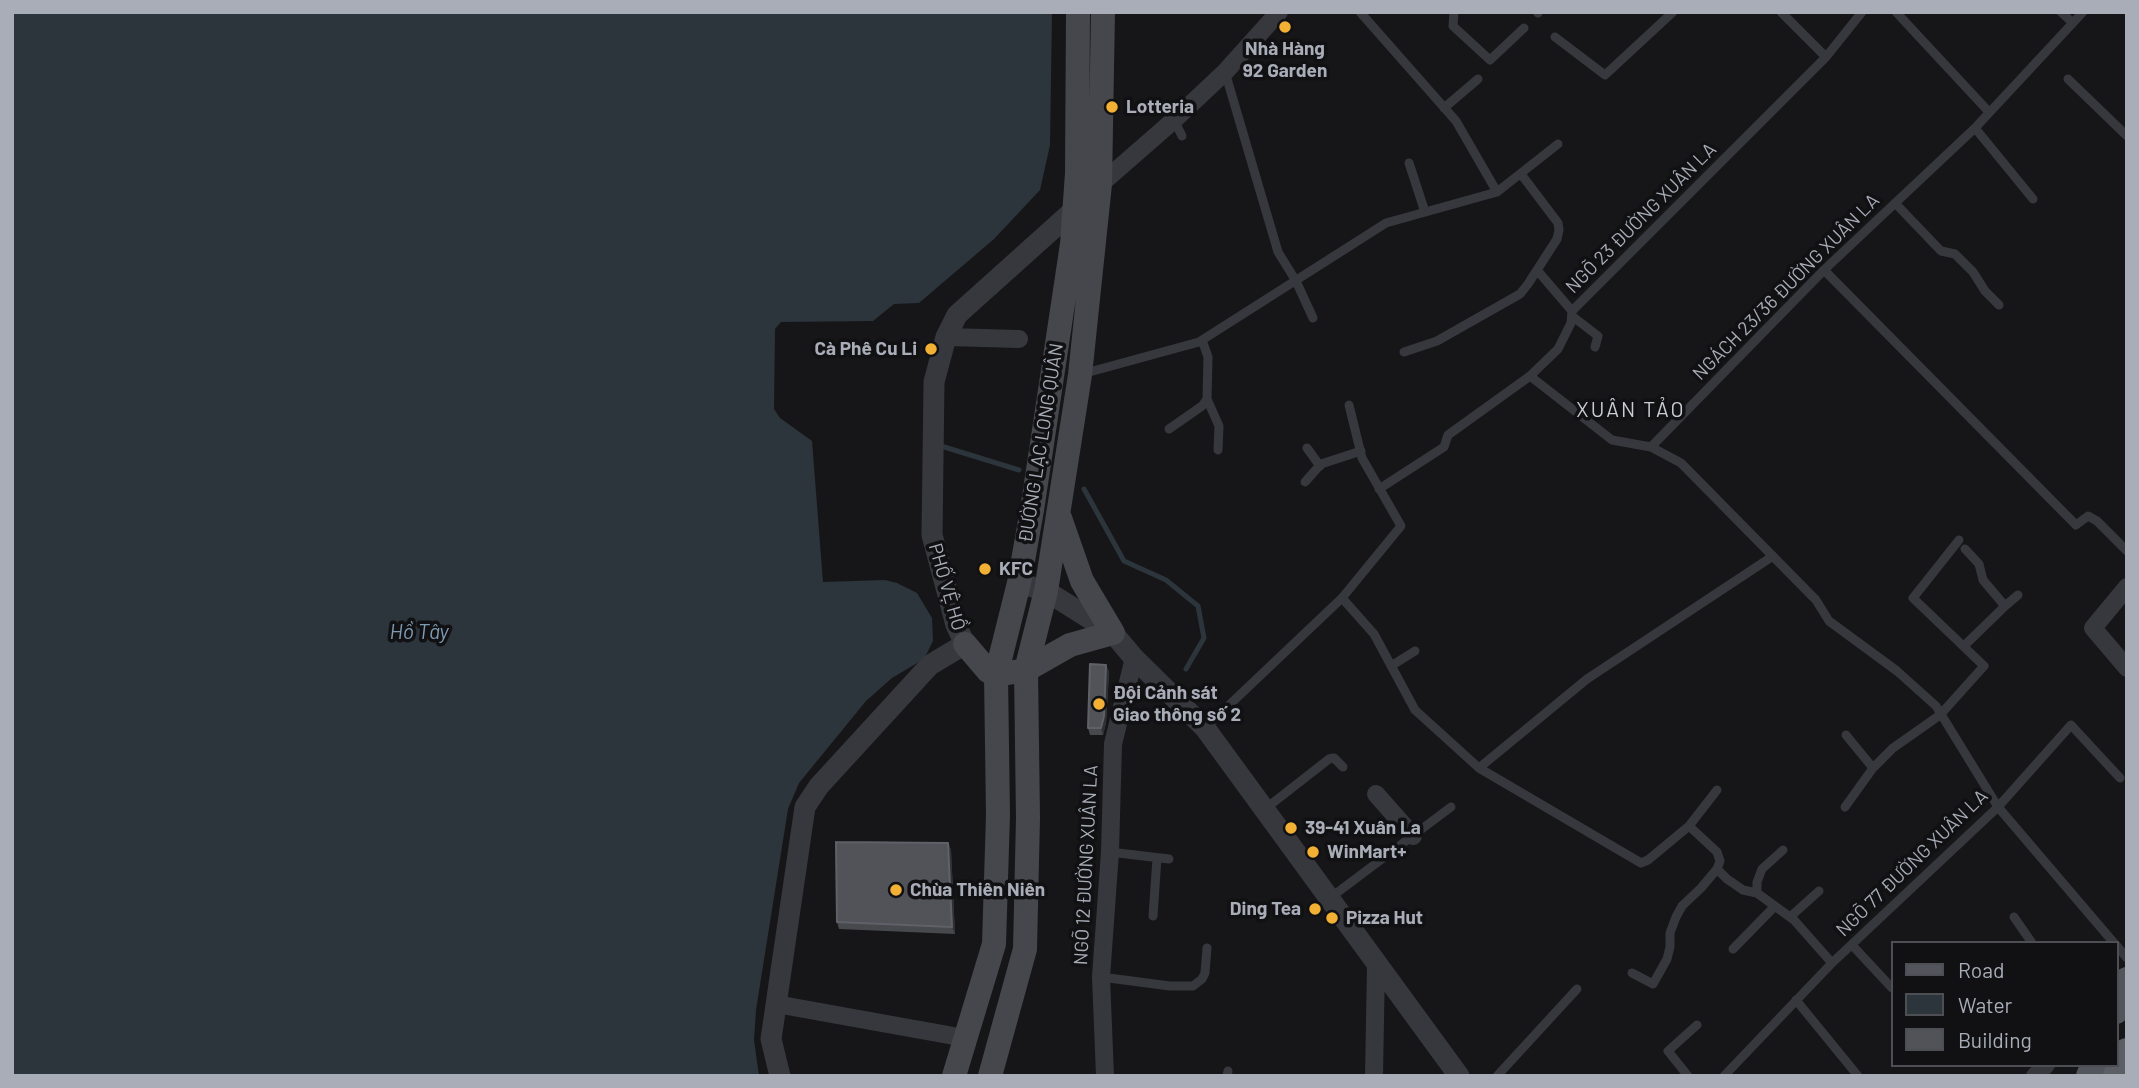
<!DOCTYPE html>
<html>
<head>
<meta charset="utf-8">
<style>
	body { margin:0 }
	#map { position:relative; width:2139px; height:1088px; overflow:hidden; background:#161618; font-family:Barlow,sans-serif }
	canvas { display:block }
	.frame { position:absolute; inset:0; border:14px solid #a8adb8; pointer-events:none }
	.legend { position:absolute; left:1891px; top:941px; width:228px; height:126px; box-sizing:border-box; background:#111113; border:2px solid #4d4f55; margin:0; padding:9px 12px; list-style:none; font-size:21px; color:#a8adb8 }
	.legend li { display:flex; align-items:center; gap:14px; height:35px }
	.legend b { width:35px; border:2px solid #4d4f55 }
</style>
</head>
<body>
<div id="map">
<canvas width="2139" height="1088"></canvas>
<div class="frame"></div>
<ul class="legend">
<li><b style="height:9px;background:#53555c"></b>Road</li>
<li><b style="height:19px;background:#2c353c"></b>Water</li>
<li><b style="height:19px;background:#525359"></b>Building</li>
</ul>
</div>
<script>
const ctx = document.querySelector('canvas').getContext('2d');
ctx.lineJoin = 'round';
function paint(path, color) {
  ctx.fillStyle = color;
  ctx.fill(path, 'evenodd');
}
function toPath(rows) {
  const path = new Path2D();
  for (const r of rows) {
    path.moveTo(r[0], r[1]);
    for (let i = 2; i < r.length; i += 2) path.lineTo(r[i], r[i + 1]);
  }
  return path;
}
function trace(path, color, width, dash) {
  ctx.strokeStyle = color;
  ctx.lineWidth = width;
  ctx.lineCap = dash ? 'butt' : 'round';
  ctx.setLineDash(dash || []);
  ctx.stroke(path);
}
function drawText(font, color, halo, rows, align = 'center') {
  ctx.font = font + ' Barlow,sans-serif';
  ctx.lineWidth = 7;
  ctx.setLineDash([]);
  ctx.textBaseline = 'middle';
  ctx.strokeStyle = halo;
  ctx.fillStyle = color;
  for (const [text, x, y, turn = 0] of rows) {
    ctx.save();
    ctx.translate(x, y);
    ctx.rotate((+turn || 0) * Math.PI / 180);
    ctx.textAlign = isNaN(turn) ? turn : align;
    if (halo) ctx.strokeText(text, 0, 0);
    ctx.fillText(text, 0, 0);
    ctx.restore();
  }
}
paint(toPath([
	[12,12,1052,12,1050,145,1040,190,994,239,919,303,894,304,873,321,781,322,775,329,774,409,780,418,812,441,823,582,885,580,897,583,917,593,932,618,933,641,924,659,892,678,866,701,799,783,788,809,756,1010,754,1040,759,1076,12,1076]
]), '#2c353c');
trace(toPath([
	[941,446,1019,470],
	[1084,489,1124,561,1166,580,1198,606,1204,638,1186,669]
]), '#2c353c', 5);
trace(toPath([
	[1360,12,1456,121,1497,192],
	[1454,12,1453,26,1490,60,1524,28],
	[1537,12,1538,13],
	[1781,12,1826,57],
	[1896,12,1989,112],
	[2061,12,2073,23],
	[1555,37,1605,75,1673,12],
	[1225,72,1278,252,1296,281,1313,318],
	[2068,79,2127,136],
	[1444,108,1478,79],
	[1174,120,1182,136],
	[1975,128,2033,199],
	[1409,163,1425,212],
	[1895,203,1941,251,1955,254,1973,272,1985,291,1999,305],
	[1537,270,1572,311],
	[1824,270,2076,525,2088,516,2097,521,2127,551],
	[1572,316,1598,336,1595,347],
	[1404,352,1437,341,1520,294,1528,284,1557,239,1559,230,1558,223,1521,174],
	[1082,374,1199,342,1386,223,1497,192,1558,144],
	[1530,376,1612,440,1651,447,1681,463,1816,600,1829,621,1897,671,1936,706,1998,807,2114,943],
	[1207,399,1219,426,1218,450],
	[1169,429,1202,406,1207,399,1208,357,1202,340],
	[1651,447,1824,270,1975,128,2083,12],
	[1307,448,1320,466],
	[1305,482,1321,464,1361,451],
	[1379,489,1444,447,1448,435,1530,376,1558,349,1571,323,1572,311,1826,57,1862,12],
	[1342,598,1374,634,1415,710,1479,768,1641,863,1648,860,1689,826,1717,852,1720,861,1717,869,1701,888,1682,906,1676,917,1670,933,1670,947,1667,959,1653,984,1632,973],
	[2005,606,2018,595],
	[1964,646,2005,606,1983,580,1979,564,1965,549],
	[1391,666,1415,651],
	[1206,727,1342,598,1401,526,1362,458,1349,405],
	[1479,768,1587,679,1773,556],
	[1873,768,1893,748,1940,715,1984,666,1913,598,1959,540],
	[1845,807,1873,768,1846,735],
	[1265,809,1329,759,1334,758,1343,767],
	[1689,826,1717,790],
	[1110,852,1169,859],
	[1717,869,1727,879,1743,890,1757,893,1794,920,1832,963],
	[1757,893,1757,882,1762,869,1783,850],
	[1330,898,1451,807],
	[1153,916,1157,858],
	[1790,917,1819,891],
	[2014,917,2032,943],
	[1852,945,1892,988],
	[2116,945,2127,958],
	[1733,949,1775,906],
	[1101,977,1170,986,1193,986,1202,979,1205,973,1207,948],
	[1796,1000,1858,1076],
	[1227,1076,1228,1071],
	[1497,1076,1577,989],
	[1688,1076,1668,1051,1697,1025],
	[1724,1076,1832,963,1998,807,2071,725,2120,778]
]), '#37383d', 9);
trace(toPath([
	[1095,189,1174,120,1225,72,1279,12],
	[946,337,1019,339],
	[2127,587,2093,628,2127,668],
	[1376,794,1413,836],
	[776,1004,965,1038],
	[1105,1076,1101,977,1110,852,1113,744,1134,658],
	[1374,1076,1376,964],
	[2035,1076,2046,1065]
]), '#37383d', 18);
trace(toPath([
	[1019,583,1046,591,1113,633,1134,658,1205,728,1459,1076],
	[780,1076,771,1039,805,807,819,786,930,665,965,644,956,625,932,535,934,382,946,337,957,315,1075,209]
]), '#37383d', 21);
trace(toPath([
	[965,644,988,671,996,675,1026,670,1070,645,1113,633,1082,581,1060,518],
	[954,1076,994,944,998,815,996,675,1019,583,1032,510,1072,244,1077,173,1078,12],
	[990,1076,1025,949,1028,818,1026,670,1046,591,1080,375,1100,184,1103,12]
]), '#45474d', 24);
trace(toPath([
	[2116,1011,2127,980],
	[2089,1076,2094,1065]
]), '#53555c', 26);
trace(toPath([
	[2117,1076,2127,1052]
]), '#5b5e65', 28);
paint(toPath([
	[1106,665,1109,672,1106,723,1103,735,1090,735,1088,728],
	[948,843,951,850,955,934,839,929,837,922]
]), '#47494d');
paint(toPath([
	[1106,665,1109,672,1106,723,1103,735,1101,728],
	[948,843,951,850,955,934,952,927]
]), '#2f3033');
const building = toPath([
	[1090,664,1106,665,1104,716,1101,728,1088,728,1090,664],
	[836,842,948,843,952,927,837,922,836,842]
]);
paint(building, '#525359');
trace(building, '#5f6168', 2);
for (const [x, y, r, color] of [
	[1285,27,7,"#f2b134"],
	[1112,107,7,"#f2b134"],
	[931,349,7,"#f2b134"],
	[985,569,7,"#f2b134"],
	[1099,704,7,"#f2b134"],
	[1291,828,7,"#f2b134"],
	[1313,852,7,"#f2b134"],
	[896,890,7,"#f2b134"],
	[1315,909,7,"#f2b134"],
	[1332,918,7,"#f2b134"]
]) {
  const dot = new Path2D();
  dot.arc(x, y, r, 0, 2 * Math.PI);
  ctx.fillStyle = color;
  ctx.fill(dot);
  trace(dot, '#111113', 2.5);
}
drawText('bold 19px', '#a8adb8', '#111113', [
	["Nhà Hàng",1285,49,"center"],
	["92 Garden",1285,71,"center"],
	["Lotteria",1126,107],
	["Cà Phê Cu Li",917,349,"right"],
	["KFC",999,569],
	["Đội Cảnh sát",1113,693],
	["Giao thông số 2",1113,715],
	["39-41 Xuân La",1305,828],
	["WinMart+",1327,852],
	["Chùa Thiên Niên",910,890],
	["Ding Tea",1301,909,"right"],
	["Pizza Hut",1346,918]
], 'left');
drawText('19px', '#a8adb8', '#111113', [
	["NGÕ 23 ĐƯỜNG XUÂN LA",1641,218,-45],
	["NGÁCH 23/36 ĐƯỜNG XUÂN LA",1786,287,-45],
	["ĐƯỜNG LẠC LONG QUÂN",1041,443,-81],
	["PHỐ VỆ HỒ",947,587,74],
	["NGÕ 77 ĐƯỜNG XUÂN LA",1912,863,-44],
	["NGÕ 12 ĐƯỜNG XUÂN LA",1086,865,-87]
]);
ctx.letterSpacing = '2px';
drawText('21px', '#c9ccd4', '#111113', [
	["XUÂN TẢO",1631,410]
]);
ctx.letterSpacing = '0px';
drawText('italic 21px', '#7f9bb3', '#111113', [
	["Hồ Tây",419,632]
]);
</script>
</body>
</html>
